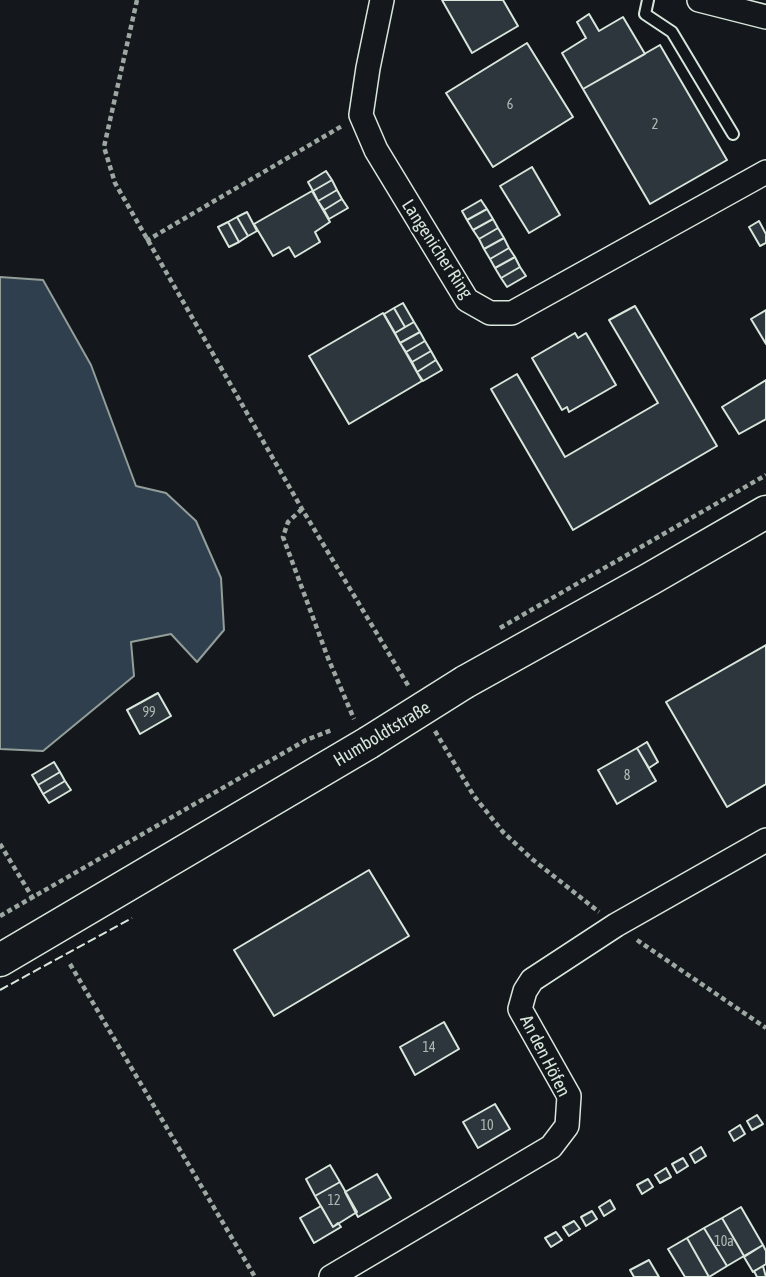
<!DOCTYPE html>
<html>
<head>
<meta charset="utf-8">
<style>
	body { margin:0 }
	canvas { display:block; background:#14181c }
</style>
</head>
<body>
<canvas width="766" height="1277"></canvas>
<script>
const ctx = document.querySelector('canvas').getContext('2d');
ctx.lineJoin = 'round';
function paint(path, color) {
  ctx.fillStyle = color;
  ctx.fill(path, 'evenodd');
}
function toPath(rows) {
  const path = new Path2D();
  for (const r of rows) {
    path.moveTo(r[0], r[1]);
    for (let i = 2; i < r.length; i += 2) path.lineTo(r[i], r[i + 1]);
  }
  return path;
}
function trace(path, color, width, dash) {
  ctx.strokeStyle = color;
  ctx.lineWidth = width;
  ctx.lineCap = dash ? 'butt' : 'round';
  ctx.setLineDash(dash || []);
  ctx.stroke(path);
}
function drawText(font, color, halo, rows, align = 'center') {
  ctx.font = font + ' "Asap Condensed",sans-serif';
  ctx.lineWidth = 5;
  ctx.setLineDash([]);
  ctx.textBaseline = 'middle';
  ctx.strokeStyle = halo;
  ctx.fillStyle = color;
  for (const [text, x, y, turn = 0] of rows) {
    ctx.save();
    ctx.translate(x, y);
    ctx.rotate((+turn || 0) * Math.PI / 180);
    ctx.textAlign = isNaN(turn) ? turn : align;
    if (halo) ctx.strokeText(text, 0, 0);
    ctx.fillText(text, 0, 0);
    ctx.restore();
  }
}
const water = toPath([
	[0,277,43,280,91,365,136,486,166,493,196,521,221,578,224,630,197,662,171,634,131,642,134,676,43,751,0,749,0,277]
]);
paint(water, '#2f3f4d');
trace(water, '#939e99', 2);
const building = toPath([
	[442,0,503,0,518,26,472,53,442,0],
	[589,14,599,31,623,17,645,54,583,89,562,53,586,38,577,22,589,14],
	[527,43,573,117,493,167,446,93,527,43],
	[660,45,727,160,650,204,583,89,660,45],
	[532,167,560,215,529,233,500,186,532,167],
	[326,171,332,180,313,191,308,182,326,171],
	[332,180,337,190,318,201,313,191,332,180],
	[337,190,342,199,324,210,318,201,337,190],
	[312,191,330,222,315,232,320,242,295,257,289,247,273,256,254,224,312,191],
	[342,199,348,208,329,219,324,210,342,199],
	[481,200,487,209,467,220,462,211,481,200],
	[487,209,493,219,473,230,467,220,487,209],
	[247,212,257,231,248,236,237,217,247,212],
	[237,217,248,236,239,242,228,222,237,217],
	[493,219,498,228,479,239,473,230,493,219],
	[759,221,766,234,766,243,760,246,749,227,759,221],
	[228,222,239,242,229,247,218,227,228,222],
	[498,228,504,238,484,249,479,239,498,228],
	[504,238,509,248,490,259,484,249,504,238],
	[509,248,515,257,495,268,490,259,509,248],
	[515,257,520,267,501,278,495,268,515,257],
	[520,267,526,276,507,287,501,278,520,267],
	[403,303,414,322,405,327,394,308,403,303],
	[635,306,717,446,573,530,491,389,517,374,565,457,658,403,609,320,635,306],
	[394,308,405,327,395,333,384,314,394,308],
	[766,310,766,344,751,319,766,310],
	[383,313,422,381,349,424,309,356,383,313],
	[414,322,420,332,400,343,395,333,414,322],
	[420,332,425,341,406,352,400,343,420,332],
	[575,333,578,338,586,333,616,385,569,412,567,407,562,410,532,358,575,333],
	[425,341,431,351,412,362,406,352,425,341],
	[431,351,436,360,417,372,412,362,431,351],
	[436,360,442,370,423,381,417,372,436,360],
	[766,380,766,419,739,434,722,407,766,380],
	[766,645,766,784,727,807,666,702,766,645],
	[158,693,171,716,140,734,127,710,158,693],
	[647,742,658,762,649,768,637,748,647,742],
	[637,748,656,781,617,804,598,770,637,748],
	[54,762,60,772,38,785,32,775,54,762],
	[60,772,65,781,43,794,38,785,60,772],
	[65,781,71,790,49,803,43,794,65,781],
	[369,870,409,936,274,1016,234,950,369,870],
	[444,1022,459,1049,415,1075,400,1047,444,1022],
	[495,1104,510,1129,478,1148,463,1122,495,1104],
	[757,1115,763,1124,752,1130,747,1121,757,1115],
	[740,1125,745,1134,734,1141,729,1132,740,1125],
	[701,1147,706,1156,695,1163,690,1154,701,1147],
	[683,1158,688,1166,677,1173,672,1164,683,1158],
	[330,1165,340,1182,315,1196,306,1179,330,1165],
	[666,1168,671,1177,660,1183,655,1175,666,1168],
	[377,1174,391,1198,358,1217,345,1192,377,1174],
	[648,1179,653,1187,642,1194,637,1185,648,1179],
	[340,1182,357,1212,333,1227,315,1196,340,1182],
	[610,1200,615,1209,604,1216,599,1207,610,1200],
	[321,1206,333,1227,338,1223,341,1227,314,1243,300,1218,321,1206],
	[741,1207,763,1245,744,1256,722,1218,741,1207],
	[592,1211,597,1219,586,1226,581,1217,592,1211],
	[722,1218,744,1256,727,1266,704,1228,722,1218],
	[574,1221,580,1229,569,1236,563,1227,574,1221],
	[704,1228,727,1266,709,1277,687,1238,704,1228],
	[556,1232,562,1240,551,1247,545,1238,556,1232],
	[687,1238,709,1277,685,1277,668,1249,687,1238],
	[763,1245,766,1251,766,1264,753,1272,744,1257,763,1245],
	[649,1260,659,1277,634,1277,630,1270,649,1260],
	[763,1266,766,1277,757,1277,754,1271,763,1266]
]);
paint(building, '#2c363c');
trace(building, '#d8e6dc', 2);
const lane = toPath([
	[648,0,645,14,672,32,733,134]
]);
const street = toPath([
	[382,0,368,68,361,115,376,150,467,300,490,313,512,313,766,172],
	[699,0,766,17],
	[331,1277,551,1147,567,1126,569,1096,520,1009,525,991,532,980,616,925,766,840]
]);
const secondary = toPath([
	[465,682,650,579,766,512],
	[0,960,368,743]
]);
trace(lane, '#d8e6dc', 14);
trace(street, '#d8e6dc', 26);
trace(secondary, '#d8e6dc', 35);
trace(toPath([
	[137,0,104,147,115,183,302,509,409,687],
	[146,241,342,126],
	[302,509,288,522,283,537,328,658,354,719],
	[500,628,766,475],
	[435,731,474,796,503,832,532,859,599,912],
	[0,844,34,900],
	[0,916,306,740,332,730],
	[637,940,766,1028],
	[70,964,255,1277]
]), '#9da8a2', 4.5, [5, 3.5]);
trace(lane, '#14181c', 10);
trace(street, '#14181c', 23);
trace(secondary, '#14181c', 32);
const secondaryBridge = toPath([
	[368,743,465,682]
]);
trace(secondaryBridge, '#d8e6dc', 35, []);
trace(secondaryBridge, '#14181c', 32);
trace(toPath([
	[0,990,132,918]
]), '#d8e6dc', 2, [9, 3.5]);
drawText('14px', '#adbab4', null, [
	["6",510,105],
	["2",655,125],
	["99",149,713],
	["8",627,776],
	["14",429,1048],
	["10",487,1126],
	["12",334,1201],
	["10a",724,1242]
]);
drawText('18px', '#d8e6dc', '#14181c', [
	["Langenicher Ring",437,249,57],
	["Humboldtstraße",382,734,-31],
	["An den Höfen",545,1056,63]
]);
</script>
</body>
</html>
